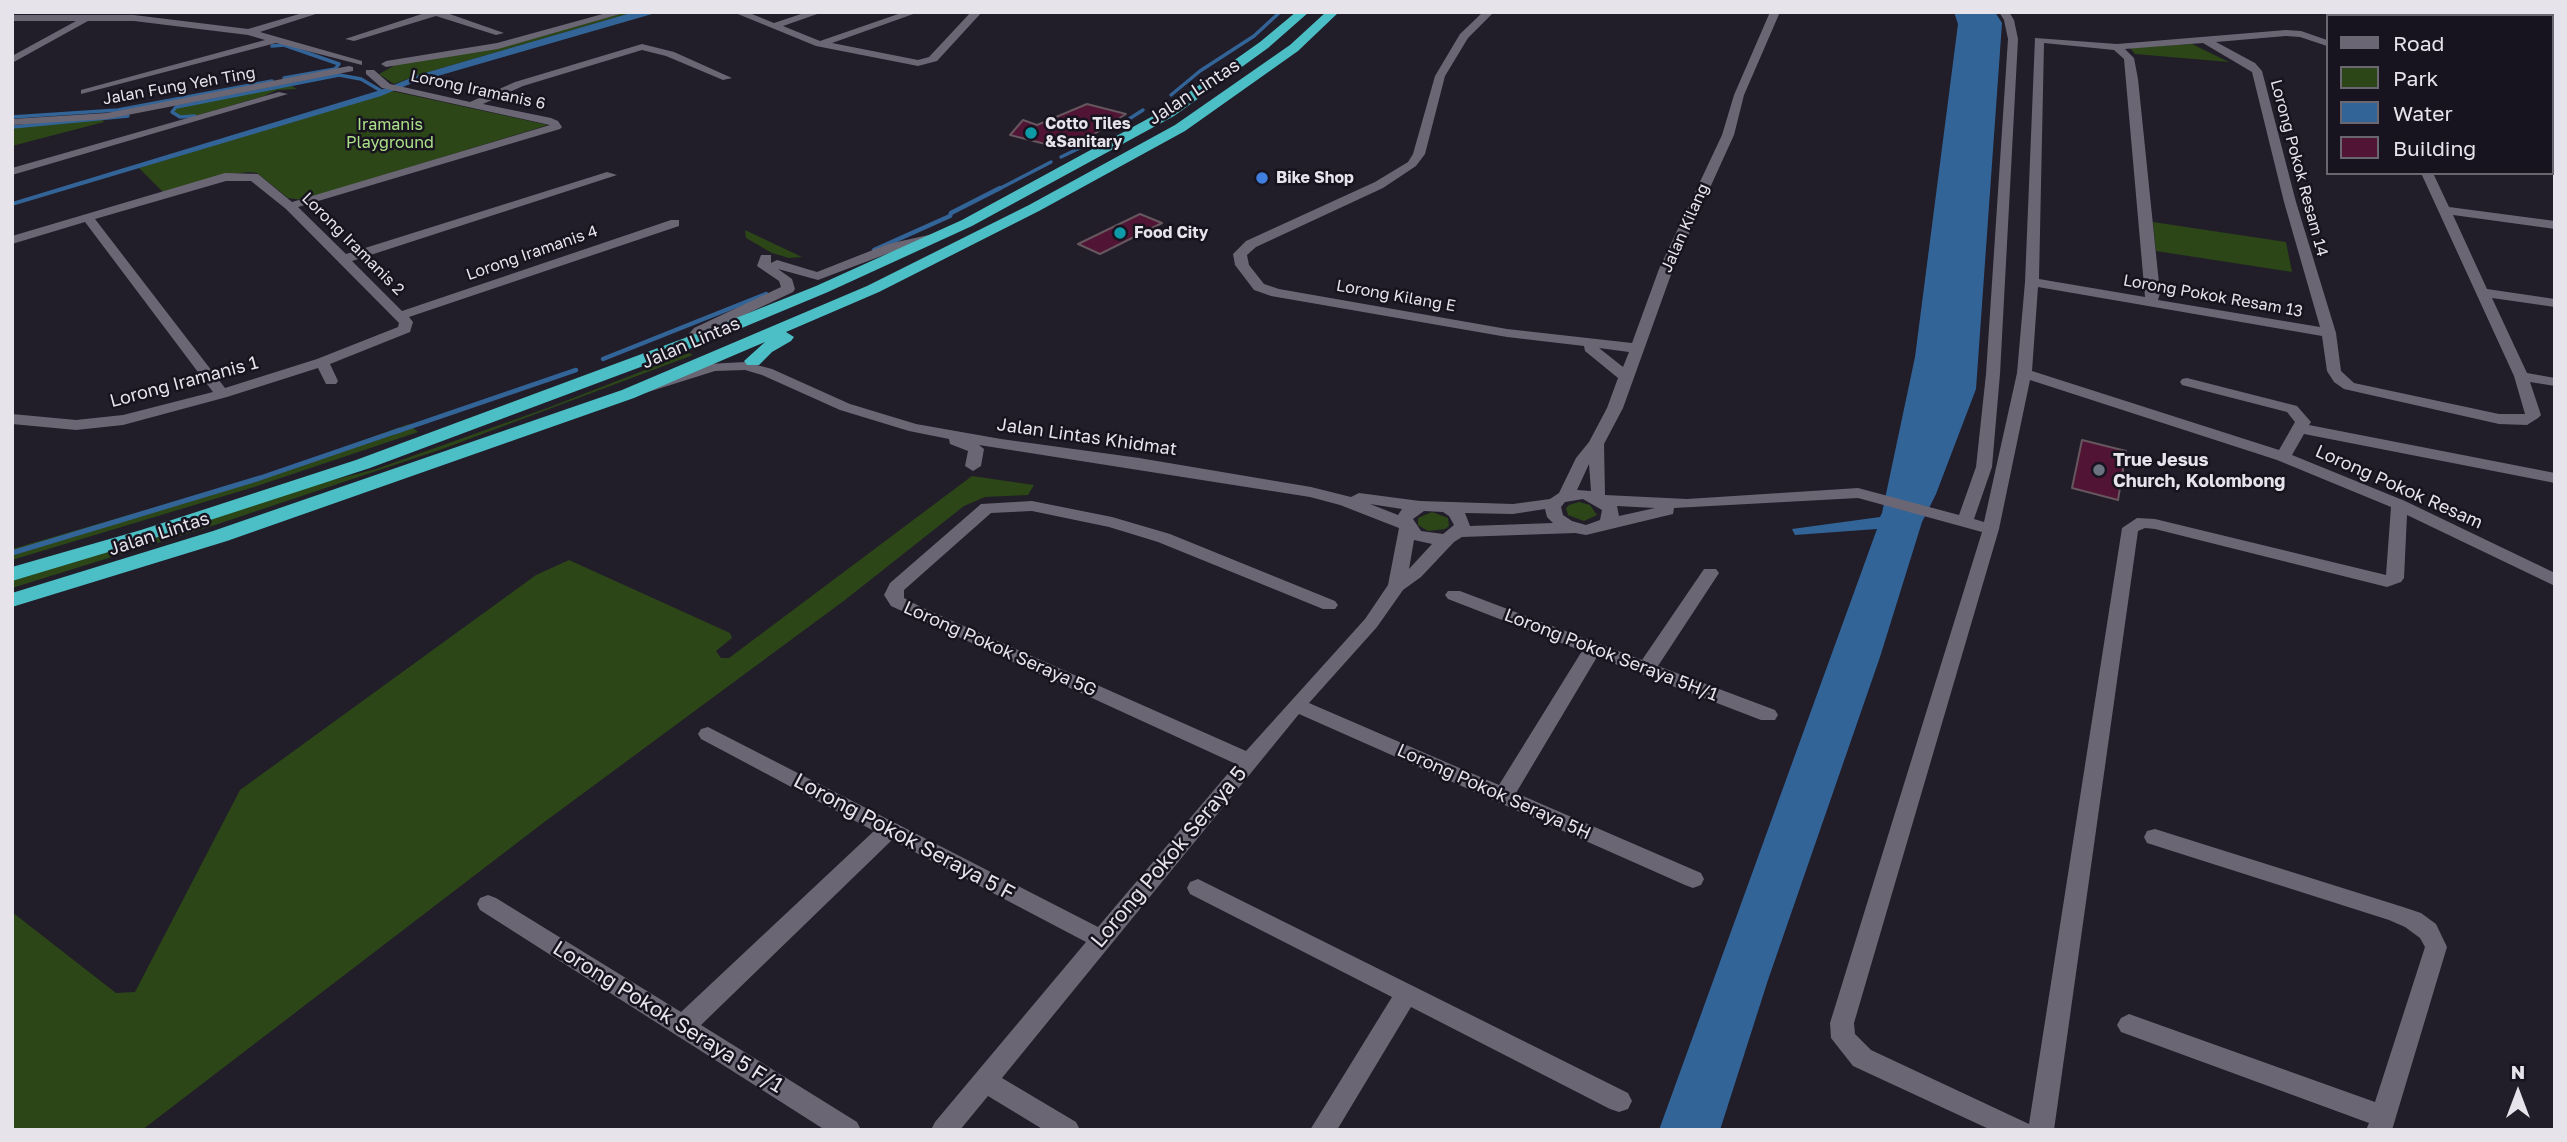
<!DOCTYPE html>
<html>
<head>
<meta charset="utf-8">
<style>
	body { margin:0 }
	#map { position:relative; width:2567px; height:1142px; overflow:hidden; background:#211d29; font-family:"Golos Text",sans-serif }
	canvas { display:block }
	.frame { position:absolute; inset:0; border:14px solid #e6e3eb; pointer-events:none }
	.legend { position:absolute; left:2326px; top:14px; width:228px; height:161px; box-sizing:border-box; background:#18141f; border:2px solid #6a6771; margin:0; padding:9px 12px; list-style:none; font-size:21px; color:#e6e3eb }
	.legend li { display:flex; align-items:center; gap:14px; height:35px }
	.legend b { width:35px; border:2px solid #6a6771 }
	.north { position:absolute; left:2483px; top:1058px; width:70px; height:70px; -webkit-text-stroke:5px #18141f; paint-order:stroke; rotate:0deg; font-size:19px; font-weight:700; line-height:28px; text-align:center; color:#e6e3eb }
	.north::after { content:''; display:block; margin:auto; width:24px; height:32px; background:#e6e3eb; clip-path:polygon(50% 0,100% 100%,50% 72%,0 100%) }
</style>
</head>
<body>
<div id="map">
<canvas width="2567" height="1142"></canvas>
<div class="frame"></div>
<ul class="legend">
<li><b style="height:9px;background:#6b6674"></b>Road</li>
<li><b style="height:19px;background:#2c4618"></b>Park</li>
<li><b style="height:19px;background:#336497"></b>Water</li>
<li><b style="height:19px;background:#511435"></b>Building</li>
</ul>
<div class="north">N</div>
</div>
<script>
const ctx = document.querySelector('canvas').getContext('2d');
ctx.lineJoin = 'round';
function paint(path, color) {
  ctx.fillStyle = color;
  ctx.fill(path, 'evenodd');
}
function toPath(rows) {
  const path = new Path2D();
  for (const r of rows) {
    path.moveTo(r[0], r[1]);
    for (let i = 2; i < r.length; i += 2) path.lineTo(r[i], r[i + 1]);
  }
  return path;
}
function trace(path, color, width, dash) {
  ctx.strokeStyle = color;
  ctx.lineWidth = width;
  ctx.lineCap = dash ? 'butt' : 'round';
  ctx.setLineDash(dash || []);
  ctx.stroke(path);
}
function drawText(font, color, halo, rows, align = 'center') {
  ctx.font = font + ' "Golos Text",sans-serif';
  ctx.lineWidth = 5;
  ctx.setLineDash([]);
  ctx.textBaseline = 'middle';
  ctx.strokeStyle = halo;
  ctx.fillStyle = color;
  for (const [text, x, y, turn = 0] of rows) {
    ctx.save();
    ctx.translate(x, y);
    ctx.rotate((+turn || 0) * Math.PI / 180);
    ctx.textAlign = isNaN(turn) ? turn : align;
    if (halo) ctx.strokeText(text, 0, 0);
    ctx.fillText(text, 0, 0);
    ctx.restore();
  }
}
paint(toPath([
	[627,12,634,12,418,75,394,84,379,74,397,64,512,44],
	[2192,44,2229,62,2135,54,2130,48],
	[290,85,297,89,277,90,264,96,195,116,181,117,173,112,177,107],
	[392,91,548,125,302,200,288,198,257,173,249,172,224,175,163,192,139,168],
	[102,119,104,122,12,146,12,126],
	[2153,222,2286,242,2292,272,2156,251],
	[745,230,802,257,789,258,772,253,746,238],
	[689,353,693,355,445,448,215,525,12,588,12,580,310,486,376,469,550,407],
	[409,424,418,432,254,487,12,560,12,549,259,477],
	[972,476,1034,485,1028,495,985,497,964,506,845,600,543,823,142,1130,12,1130,12,912,116,993,135,992,240,790,536,575,569,560,730,633,732,638,716,651,721,658,729,658],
	[1579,502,1590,505,1597,515,1584,521,1568,515,1566,508,1569,505],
	[1432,512,1448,518,1449,526,1445,529,1428,531,1418,525,1418,518]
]), '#2c4618');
paint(toPath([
	[634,12,659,12,410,84,381,96,12,206,12,202,384,89,418,75],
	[1954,12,1995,12,2002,23,1976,389,1936,494,1922,522,1880,657,1768,980,1720,1130,1659,1130,1877,529,1795,535,1792,529,1880,517,1882,513,1915,357,1958,24]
]), '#336497');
trace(toPath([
	[2377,12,2393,16],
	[272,46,284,45,339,64,335,69,284,78],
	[2551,50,2555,51],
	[1171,95,1200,71,1254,36,1280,12],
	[195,116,180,117,172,112,176,107,339,75,361,79,383,92],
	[12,117,118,110,272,81],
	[1130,121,1129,119,1143,110],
	[12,127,128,116],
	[1061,157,1090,143],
	[997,190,1051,162]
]), '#336497', 3.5);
trace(toPath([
	[874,250,950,216,951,213,1000,188],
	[603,359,766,294],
	[395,432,576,370]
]), '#336497', 4.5);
trace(toPath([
	[12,553,260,478,400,430]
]), '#336497', 5);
const building = toPath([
	[1087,104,1126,114,1091,136,1061,148,1010,135,1023,120,1037,125,1087,104],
	[1140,214,1162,223,1100,254,1078,244,1140,214],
	[2082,440,2126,451,2118,500,2072,488,2082,440]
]);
paint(building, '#511435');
trace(building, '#66565d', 2);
paint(toPath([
	[306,12,322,12,260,32,362,61,362,65,276,43,81,94,81,90,265,40,248,35,134,21,88,21,12,63,12,56,76,21,12,21,12,15,134,15,248,29,306,12],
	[428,12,444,12,504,33,496,35,436,16,354,41,345,39,428,12],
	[610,12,627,12,498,49,386,67,381,64,386,61,497,43,610,12],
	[733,12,747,12,774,23,807,12,823,12,783,26,820,41,904,12,919,12,832,43,918,60,929,57,971,12,982,12,937,61,918,66,816,46,733,12],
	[1483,12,1494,12,1468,38,1445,76,1425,154,1416,166,1383,188,1256,247,1247,255,1249,265,1264,284,1279,289,1507,329,1632,343,1659,269,1722,135,1734,95,1770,12,1780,12,1744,95,1734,135,1673,269,1623,408,1604,444,1605,495,1687,499,1858,488,1959,515,1976,467,1986,374,2008,39,2004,20,1999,12,2009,12,2014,20,2018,39,2000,374,1992,467,1974,519,1984,522,2017,373,2025,282,2035,38,2117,44,2286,30,2301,31,2327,40,2327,46,2300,37,2286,36,2216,42,2255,63,2262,71,2296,202,2336,333,2341,371,2354,383,2499,414,2525,414,2514,376,2421,173,2433,173,2449,207,2555,221,2555,229,2453,215,2487,289,2555,299,2555,307,2492,298,2527,373,2555,378,2555,386,2530,382,2541,415,2538,418,2527,425,2499,424,2344,389,2334,382,2327,371,2322,336,2038,287,2032,371,2279,450,2295,422,2287,412,2182,385,2180,382,2182,379,2187,378,2297,406,2311,422,2309,425,2555,473,2555,483,2304,434,2292,455,2405,501,2555,573,2555,586,2407,515,2404,578,2401,582,2387,587,2155,529,2145,528,2138,531,2054,1130,1991,1130,1853,1066,1831,1038,1830,1023,1982,532,1858,498,1674,508,1673,514,1586,535,1575,533,1462,537,1454,542,1421,577,1403,590,1377,627,1309,703,1499,785,1582,651,1448,599,1445,595,1448,591,1460,591,1642,660,1704,569,1716,569,1719,573,1658,666,1775,710,1778,715,1775,720,1761,720,1597,657,1516,793,1701,873,1704,879,1701,885,1693,888,1685,885,1299,714,1002,1078,1076,1122,1080,1130,1044,1130,988,1096,960,1130,931,1130,935,1122,1086,942,892,840,701,1025,857,1122,861,1130,825,1130,480,910,477,904,480,898,488,895,496,898,681,1012,874,831,701,739,698,734,701,729,708,727,1098,927,1236,764,891,606,884,595,890,583,981,504,1032,501,1112,517,1170,534,1335,601,1338,605,1335,609,1323,609,1158,542,1109,527,1032,511,991,513,904,590,904,598,921,607,1246,751,1365,619,1388,585,1399,528,1340,505,1310,497,979,445,984,449,981,466,973,471,965,466,968,451,950,444,949,439,909,431,840,410,762,375,745,370,715,371,645,393,638,389,640,386,708,364,745,362,772,369,850,404,916,424,1001,439,1139,458,1311,487,1351,497,1359,493,1420,501,1513,504,1550,499,1559,493,1576,458,1589,442,1607,408,1618,378,1585,351,1584,346,1507,337,1271,296,1254,290,1235,265,1233,254,1246,241,1375,182,1408,162,1413,154,1435,76,1460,34,1483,12],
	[2044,43,2114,50,2124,59,2145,297,2039,279,2044,43],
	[2203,43,2252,72,2284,202,2320,327,2158,300,2160,293,2138,79,2134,58,2125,49,2203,43],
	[1599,348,1629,352,1623,367,1599,348],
	[2030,380,2277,460,2391,507,2386,575,2155,519,2137,518,2122,528,2029,1124,1871,1050,1855,1034,1854,1023,1999,529,2030,380],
	[1589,464,1591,491,1577,490,1589,464],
	[1583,499,1602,510,1600,520,1586,525,1572,521,1563,515,1561,507,1565,502,1583,499],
	[1370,504,1402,509,1398,515,1370,504],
	[1617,506,1655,508,1619,516,1617,506],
	[1545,509,1547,517,1553,523,1470,526,1465,513,1513,514,1545,509],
	[1424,511,1443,512,1449,516,1454,525,1443,534,1421,531,1413,519,1424,511],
	[1414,540,1432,544,1409,569,1414,540],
	[642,44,674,52,732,78,723,80,666,56,642,50,523,86,483,104,551,118,558,121,562,127,560,129,298,207,346,254,607,172,617,175,352,261,402,311,671,220,679,220,679,226,409,317,413,322,410,332,330,364,338,381,336,384,326,384,318,368,227,397,123,425,76,430,12,424,12,414,76,420,123,415,213,392,85,222,12,244,12,236,225,173,258,174,292,202,550,125,382,88,366,74,366,70,374,70,390,84,470,102,515,82,642,44],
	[226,181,251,181,286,209,399,323,398,327,317,359,225,388,95,219,226,181],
	[349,66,353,67,353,71,107,119,12,125,12,119,107,113,349,66],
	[279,92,288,94,12,175,12,168,279,92],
	[2551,159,2555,159,2555,166,2551,166,2551,159],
	[933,234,939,238,938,241,897,250,818,280,778,269,792,279,795,289,793,292,704,334,693,346,683,346,681,343,694,328,781,287,779,281,757,266,761,255,771,255,771,263,777,260,817,272,888,244,933,234],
	[2155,829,2403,907,2421,913,2436,924,2447,947,2392,1130,2366,1130,2369,1123,2121,1032,2117,1025,2121,1018,2129,1014,2375,1102,2425,947,2420,938,2405,927,2389,920,2147,843,2144,837,2147,831,2155,829],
	[1198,879,1628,1093,1632,1101,1628,1109,1619,1112,1610,1109,1411,1007,1337,1130,1310,1130,1392,997,1190,894,1187,888,1190,882,1198,879]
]), '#6b6674');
paint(toPath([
	[1296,12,1309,12,1268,48,1174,116,972,226,828,292,713,340,370,468,155,538,12,581,12,567,141,530,356,460,701,332,816,286,962,220,1164,110,1260,42,1296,12],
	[1326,12,1339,12,1298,51,1185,131,1039,211,879,292,786,332,794,337,791,341,772,352,759,365,747,365,744,361,765,342,634,398,227,541,12,607,12,593,213,531,622,390,867,286,1029,205,1175,125,1290,45,1326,12]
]), '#4bbfc5');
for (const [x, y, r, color] of [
	[1031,133,7,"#0f9aa8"],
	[1262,178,7,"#3f7fe0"],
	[1120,233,7,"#0f9aa8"],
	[2099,470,7,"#6b7280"]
]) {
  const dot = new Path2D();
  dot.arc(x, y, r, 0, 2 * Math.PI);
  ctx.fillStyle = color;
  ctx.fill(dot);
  trace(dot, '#18141f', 2.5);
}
drawText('16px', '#e6e3eb', '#18141f', [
	["Jalan Fung Yeh Ting",179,86,-10],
	["Lorong Iramanis 6",478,90,12],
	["Lorong Pokok Resam 14",2299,168,75],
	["Jalan Kilang",1685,228,-66],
	["Lorong Iramanis 2",353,244,45],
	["Lorong Iramanis 4",532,253,-19],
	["Lorong Kilang E",1396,296,10],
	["Lorong Pokok Resam 13",2213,296,10]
]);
drawText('bold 16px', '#e6e3eb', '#18141f', [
	["Cotto Tiles",1045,124],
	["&Sanitary",1045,142],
	["Bike Shop",1276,178],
	["Food City",1134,233]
], 'left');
drawText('16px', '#ace088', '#18141f', [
	["Iramanis",390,125],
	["Playground",390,143]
]);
drawText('18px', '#e6e3eb', '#18141f', [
	["Jalan Lintas",1194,92,-33],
	["Jalan Lintas",691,343,-23],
	["Lorong Iramanis 1",184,382,-15],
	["Jalan Lintas Khidmat",1087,437,8],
	["Lorong Pokok Resam",2399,487,24],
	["Jalan Lintas",159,534,-18],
	["Lorong Pokok Seraya 5G",1000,649,24],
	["Lorong Pokok Seraya 5H/1",1611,655,21],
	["Lorong Pokok Seraya 5H",1494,792,24]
]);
drawText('bold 18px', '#e6e3eb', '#18141f', [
	["True Jesus",2113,460],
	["Church, Kolombong",2113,481]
], 'left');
drawText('21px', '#e6e3eb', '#18141f', [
	["Lorong Pokok Seraya 5 F",904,837,28],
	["Lorong Pokok Seraya 5",1169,857,-50],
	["Lorong Pokok Seraya 5 F/1",668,1017,32]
]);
</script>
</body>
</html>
